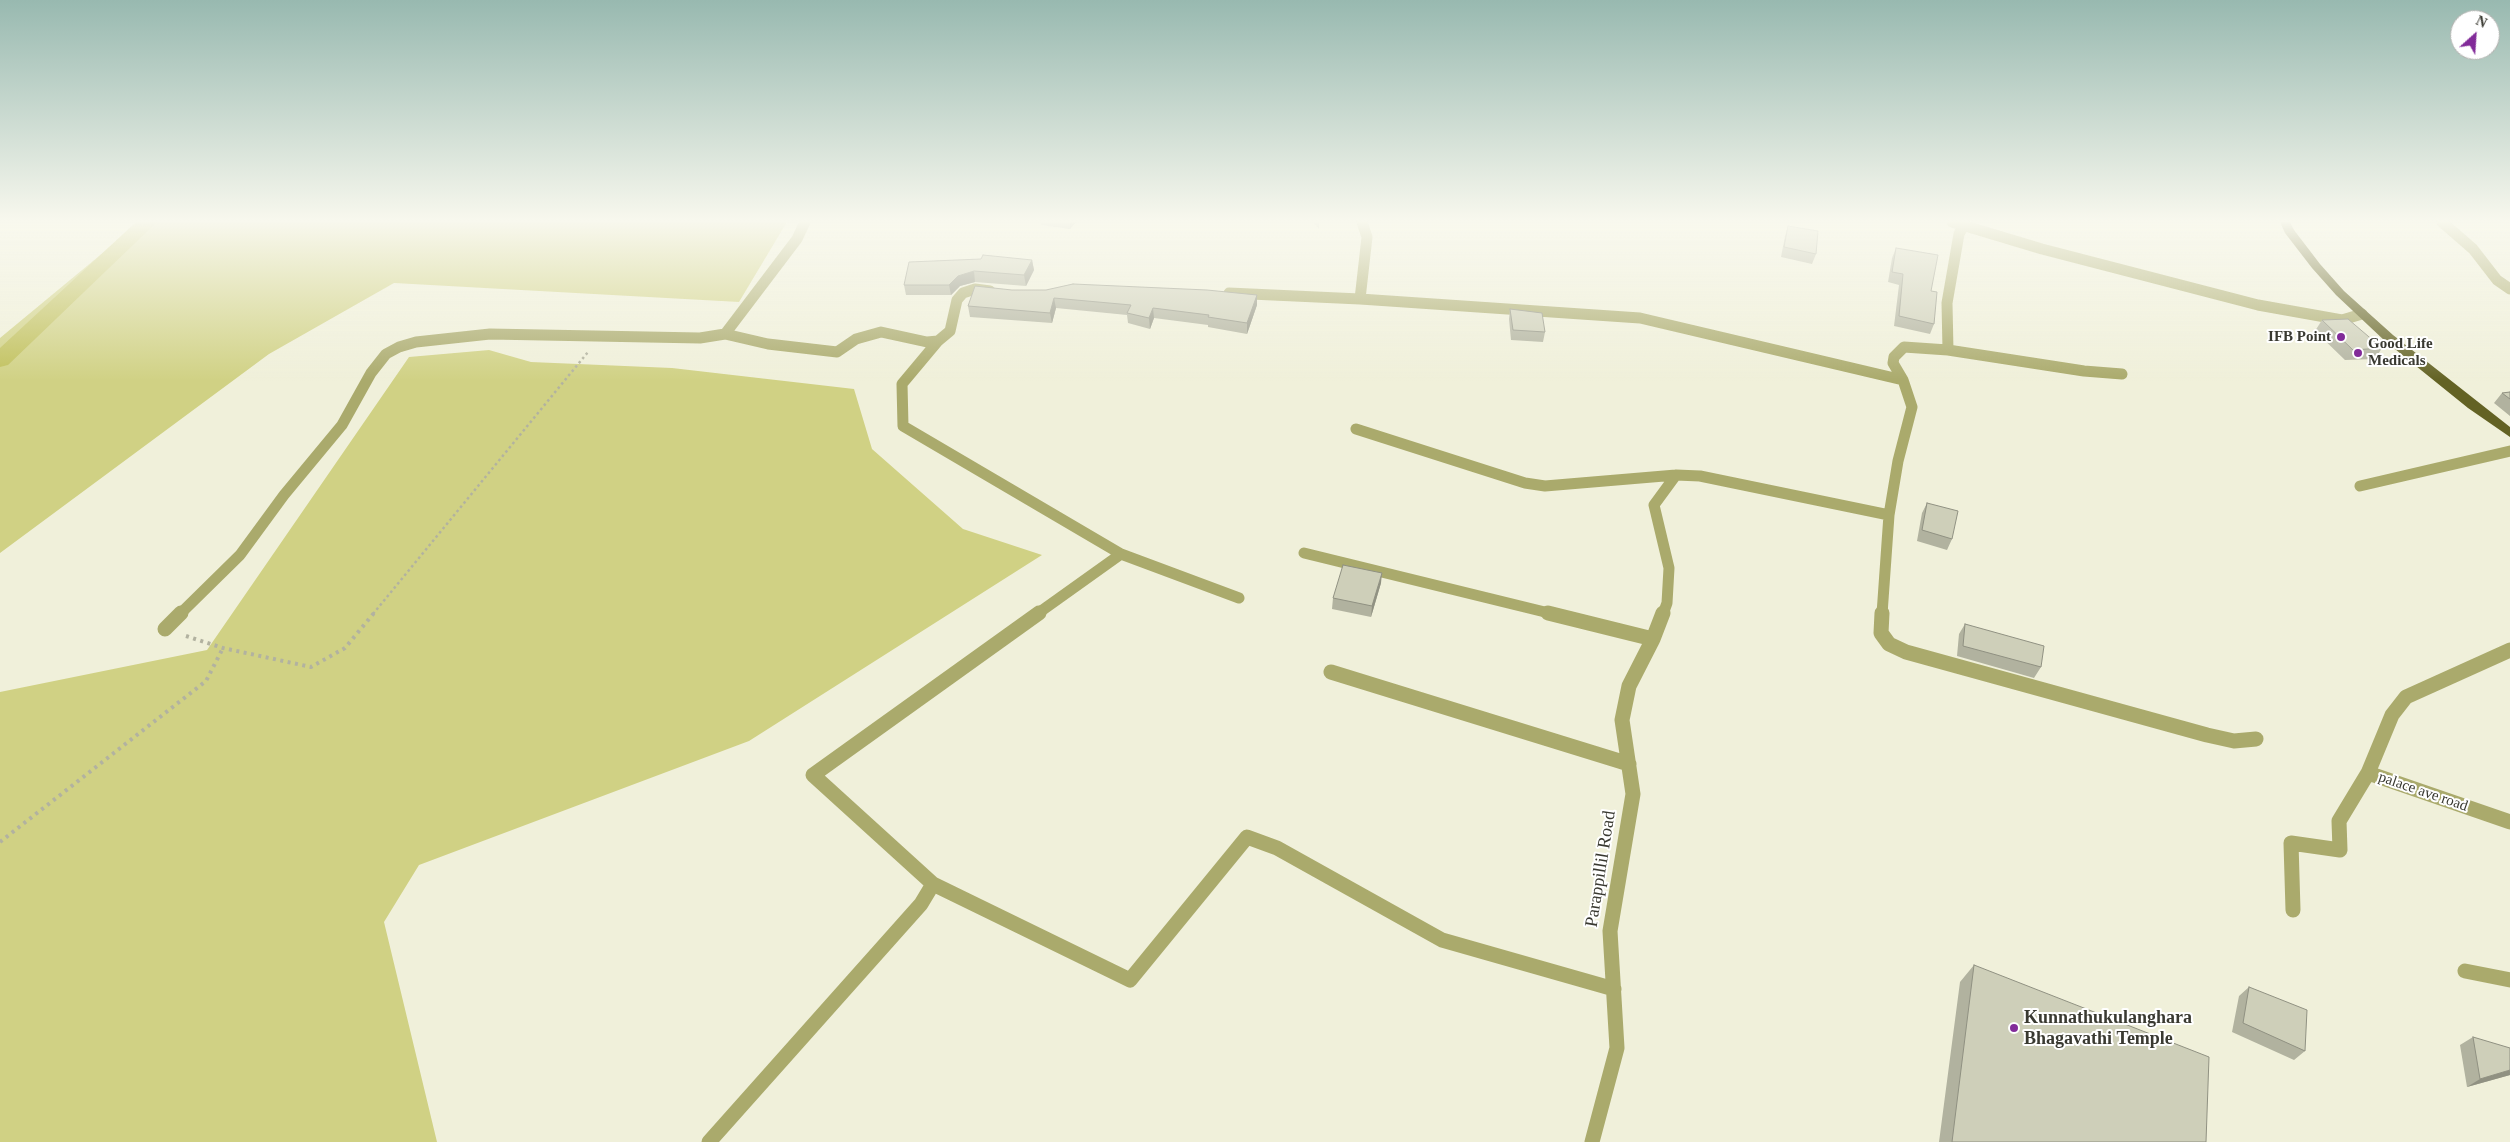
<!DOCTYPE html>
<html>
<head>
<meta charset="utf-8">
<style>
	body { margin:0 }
	#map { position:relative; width:2510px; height:1142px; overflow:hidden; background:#f0f0da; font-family:"Times New Roman",serif }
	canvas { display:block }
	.north { position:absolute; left:2450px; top:10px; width:50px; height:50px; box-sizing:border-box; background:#fff; border:1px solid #b0b0ad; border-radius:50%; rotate:26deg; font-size:14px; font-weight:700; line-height:20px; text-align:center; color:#393931 }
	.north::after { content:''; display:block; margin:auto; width:18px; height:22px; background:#822b99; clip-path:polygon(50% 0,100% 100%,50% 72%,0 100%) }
</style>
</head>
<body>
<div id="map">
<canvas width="2510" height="1142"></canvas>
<div class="north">N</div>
</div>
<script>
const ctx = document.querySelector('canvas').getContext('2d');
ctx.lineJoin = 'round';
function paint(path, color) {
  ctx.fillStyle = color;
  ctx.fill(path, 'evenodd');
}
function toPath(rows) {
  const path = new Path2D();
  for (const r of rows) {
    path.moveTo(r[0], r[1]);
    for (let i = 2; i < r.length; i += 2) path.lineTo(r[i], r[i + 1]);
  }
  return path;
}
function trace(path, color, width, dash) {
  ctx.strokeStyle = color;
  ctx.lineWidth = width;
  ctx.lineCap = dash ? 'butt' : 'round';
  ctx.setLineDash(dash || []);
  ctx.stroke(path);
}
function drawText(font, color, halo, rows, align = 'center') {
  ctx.font = font + ' "Times New Roman",serif';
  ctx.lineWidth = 4;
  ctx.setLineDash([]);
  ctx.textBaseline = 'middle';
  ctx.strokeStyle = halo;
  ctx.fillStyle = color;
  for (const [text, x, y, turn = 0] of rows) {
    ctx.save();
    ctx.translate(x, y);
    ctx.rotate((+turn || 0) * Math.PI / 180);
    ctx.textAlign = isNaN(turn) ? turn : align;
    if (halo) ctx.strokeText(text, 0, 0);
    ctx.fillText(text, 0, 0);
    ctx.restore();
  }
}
paint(toPath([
	[140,222,787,222,739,302,394,283,269,354,0,553,0,338],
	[489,350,531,362,672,368,854,389,872,449,963,529,1042,555,749,741,419,865,384,922,437,1142,0,1142,0,692,207,650,409,357]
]), '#d0d184');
paint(toPath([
	[136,222,157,222,8,365,0,367,0,348,136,222]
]), '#c0c05b');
trace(toPath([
	[373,614,588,352]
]), '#b2b2a0', 2.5, [2.5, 3]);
trace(toPath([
	[186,636,223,648,311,667,345,648,374,613],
	[0,842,206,681,223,648]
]), '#b2b2a0', 4, [3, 4.5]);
trace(toPath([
	[1952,222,2042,249,2258,305,2342,320,2362,314],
	[2442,222,2473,249,2497,280,2510,289],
	[990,291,975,289,963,293,957,300,950,331,938,341,902,384,903,426,1121,554,1239,598],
	[1229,293,1360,299,1640,318,1903,380],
	[1360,299,1367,237,1362,222],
	[725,334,797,239,805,222],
	[1948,350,1947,303,1959,234,1964,225],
	[1356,429,1525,483,1545,486,1676,475,1700,476,1889,515,1898,461,1912,407,1903,380,1893,363,1894,357,1904,347,1948,350,2084,371,2122,374],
	[2360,486,2510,451],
	[1304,553,1553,614],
	[180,614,240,555,284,495,342,425,371,373,386,354,399,347,416,342,490,334,700,338,725,334,768,344,837,352,856,339,881,332,927,342,938,341],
	[1037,614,1121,554],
	[1663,614,1667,603,1669,568,1654,505,1676,475],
	[1882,614,1889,515]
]), '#aaaa6c', 11);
trace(toPath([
	[1548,613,1653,639,1629,686,1622,720,1633,794,1610,931,1617,1048,1592,1142],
	[1882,613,1881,633,1889,644,1906,652,2207,735,2234,741,2256,739],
	[165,629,181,613],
	[1653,639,1663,613],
	[2510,650,2406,697,2392,715,2368,773,2510,822],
	[1331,672,1629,764],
	[933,884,1130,980,1247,837,1277,848,1442,940,1614,989],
	[2293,910,2291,843,2340,850,2339,821,2368,773],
	[2465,971,2510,980],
	[709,1142,921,904,933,884,813,775,1039,613]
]), '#aaaa6c', 15);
paint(toPath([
	[2280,222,2290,222,2294,230,2320,264,2344,291,2393,335,2510,427,2510,437,2468,408,2385,341,2336,295,2312,268,2285,233,2280,222]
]), '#636224');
paint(toPath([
	[1041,222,1076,222,1070,229,1041,225],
	[1313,222,1319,222,1319,229],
	[1788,226,1816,254,1812,264,1781,257,1785,236],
	[1896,248,1931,291,1934,324,1930,334,1894,326,1899,285,1888,282,1892,258],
	[1032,260,1034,270,1026,286,975,282,960,286,951,295,906,295,904,285],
	[1012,290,1257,295,1257,305,1247,334,1208,327,1208,325,1154,318,1150,329,1128,323,1127,315,1056,308,1052,323,970,317,968,306],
	[1510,309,1545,332,1543,342,1511,340,1509,319],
	[2322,320,2382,348,2375,359,2345,360,2315,331],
	[2510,392,2510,416,2494,403,2502,393],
	[1927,503,1952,539,1947,550,1917,541,1922,513],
	[1381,583,1371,617,1332,609,1333,598],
	[1965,624,2041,667,2034,678,1957,656,1959,634],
	[1974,965,2206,1142,1939,1142,1960,982],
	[2249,987,2305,1051,2294,1060,2232,1032,2239,996],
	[2473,1037,2510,1075,2467,1087,2460,1045]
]), '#b1b29f');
paint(toPath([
	[1070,222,1076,222,1070,229],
	[1032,260,1034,270,1026,286,1024,275],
	[974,271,975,282,960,286,951,295,949,285,958,276],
	[1257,295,1257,305,1247,334,1247,323],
	[1054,298,1056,308,1052,323,1050,313],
	[1153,308,1154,318,1150,329,1149,318],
	[1382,573,1381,583,1371,617,1372,606],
	[2510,1070,2510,1075,2467,1087,2480,1079]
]), '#909182');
const building = toPath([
	[1788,226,1818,231,1816,254,1784,247,1788,226],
	[1896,248,1938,255,1931,291,1937,292,1934,324,1899,316,1903,274,1892,272,1896,248],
	[983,255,1032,260,1024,275,974,271,958,276,949,285,904,285,909,262,981,259,983,255],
	[1073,284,1207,290,1257,295,1247,323,1208,317,1209,315,1153,308,1149,318,1127,313,1131,305,1054,298,1050,313,968,306,975,286,1012,290,1046,290,1073,284],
	[1510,309,1542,313,1545,332,1513,330,1510,309],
	[2348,319,2382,348,2353,350,2322,320,2348,319],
	[2510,392,2510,399,2502,393,2510,392],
	[1927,503,1958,511,1952,539,1922,530,1927,503],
	[1343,565,1382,573,1372,606,1333,598,1343,565],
	[1965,624,2044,646,2041,667,1963,646,1965,624],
	[1974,965,2209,1057,2206,1142,1952,1142,1974,965],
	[2249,987,2307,1010,2305,1051,2243,1023,2249,987],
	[2473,1037,2510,1048,2510,1070,2480,1079,2473,1037]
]);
paint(building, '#cecfb9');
trace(building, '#909182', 1);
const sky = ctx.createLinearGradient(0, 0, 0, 381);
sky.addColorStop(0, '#98b9b0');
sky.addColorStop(0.58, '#f8f8ee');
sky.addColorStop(1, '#f8f8ee00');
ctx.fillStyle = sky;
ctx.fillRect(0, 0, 2510, 381);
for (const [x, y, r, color] of [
	[2341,337,5,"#822b99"],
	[2358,353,5,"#822b99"],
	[2014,1028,5,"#822b99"]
]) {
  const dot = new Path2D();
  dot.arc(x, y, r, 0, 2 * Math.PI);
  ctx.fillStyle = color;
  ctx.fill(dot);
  trace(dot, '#fff', 2);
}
drawText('bold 15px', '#393931', '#fff', [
	["IFB Point",2331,337],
	["Good Life",2368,344,"left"],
	["Medicals",2368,361,"left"]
], 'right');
drawText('15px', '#393931', '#fff', [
	["palace ave road",2423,792,19]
]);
drawText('18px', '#393931', '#fff', [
	["Parappillil Road",1601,869,-81]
]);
drawText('bold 18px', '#393931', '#fff', [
	["Kunnathukulanghara",2024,1018],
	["Bhagavathi Temple",2024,1039]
], 'left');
</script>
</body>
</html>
